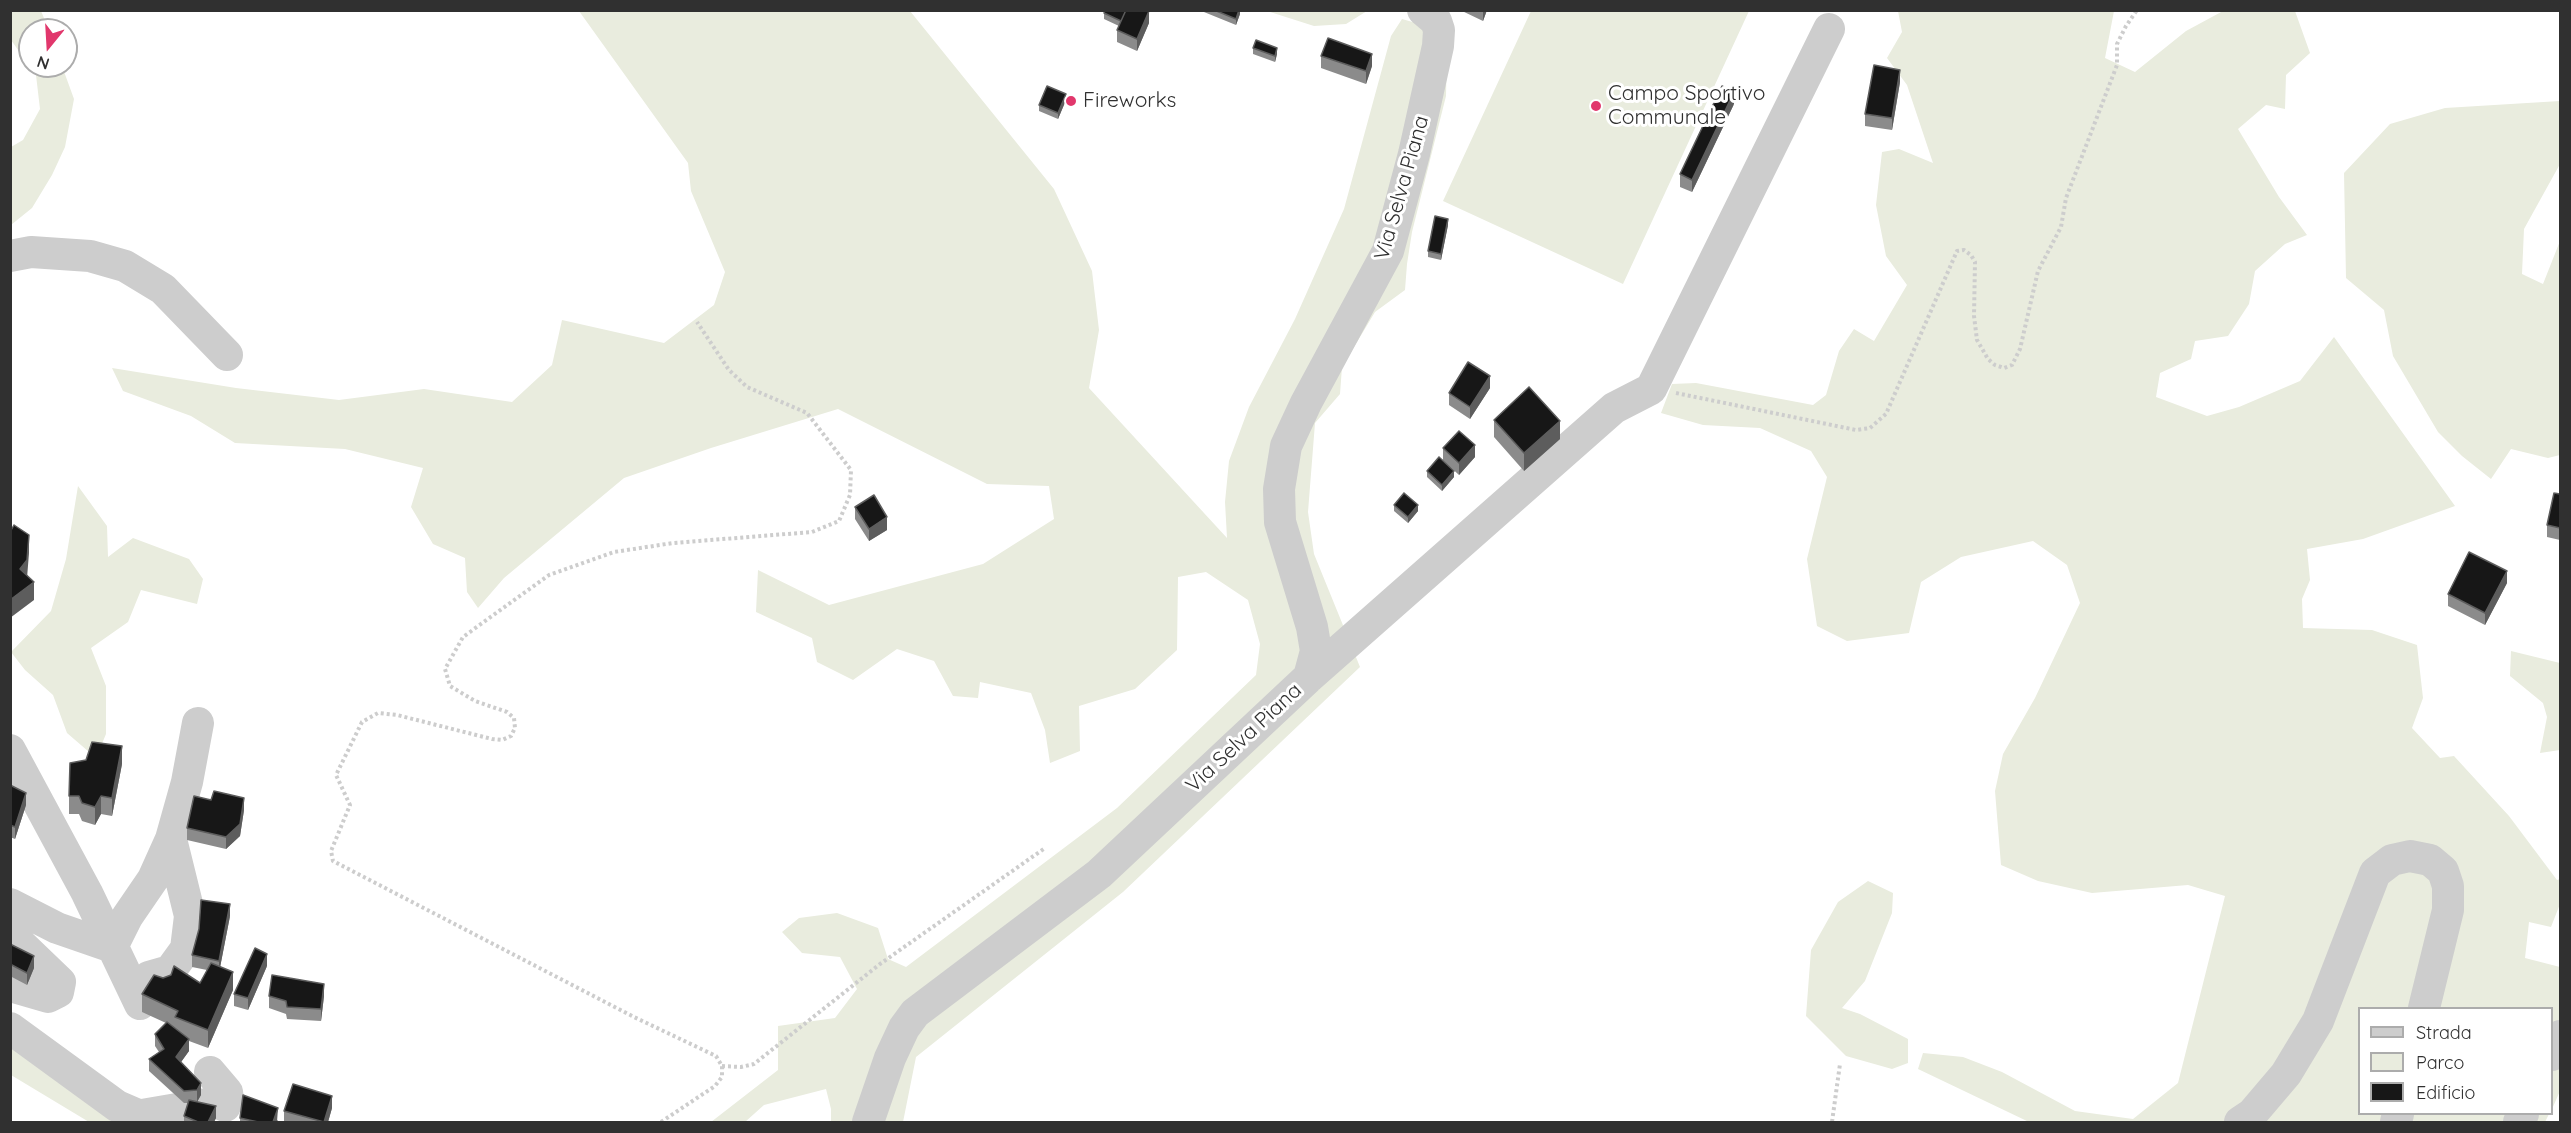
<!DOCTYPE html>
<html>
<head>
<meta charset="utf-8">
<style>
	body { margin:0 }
	#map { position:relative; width:2571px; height:1133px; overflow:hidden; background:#fff; font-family:Quicksand,sans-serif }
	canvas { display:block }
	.frame { position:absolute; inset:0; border:12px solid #303030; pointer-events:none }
	.legend { position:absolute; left:2358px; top:1007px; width:195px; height:108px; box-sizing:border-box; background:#fff; border:2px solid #acacac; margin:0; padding:8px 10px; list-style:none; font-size:18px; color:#303030 }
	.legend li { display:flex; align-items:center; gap:12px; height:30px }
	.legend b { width:30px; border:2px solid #acacac }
	.north { position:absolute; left:18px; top:18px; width:60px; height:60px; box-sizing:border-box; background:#fff; border:2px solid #acacac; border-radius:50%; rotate:198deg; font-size:16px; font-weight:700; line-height:24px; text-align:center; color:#303030 }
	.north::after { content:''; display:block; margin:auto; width:21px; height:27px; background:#e1376c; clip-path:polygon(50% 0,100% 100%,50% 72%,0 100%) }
</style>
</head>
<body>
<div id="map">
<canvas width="2571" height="1133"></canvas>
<div class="frame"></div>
<ul class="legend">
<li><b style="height:8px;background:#cdcdcd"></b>Strada</li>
<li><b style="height:16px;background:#e9ecde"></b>Parco</li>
<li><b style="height:16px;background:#171717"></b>Edificio</li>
</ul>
<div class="north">N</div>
</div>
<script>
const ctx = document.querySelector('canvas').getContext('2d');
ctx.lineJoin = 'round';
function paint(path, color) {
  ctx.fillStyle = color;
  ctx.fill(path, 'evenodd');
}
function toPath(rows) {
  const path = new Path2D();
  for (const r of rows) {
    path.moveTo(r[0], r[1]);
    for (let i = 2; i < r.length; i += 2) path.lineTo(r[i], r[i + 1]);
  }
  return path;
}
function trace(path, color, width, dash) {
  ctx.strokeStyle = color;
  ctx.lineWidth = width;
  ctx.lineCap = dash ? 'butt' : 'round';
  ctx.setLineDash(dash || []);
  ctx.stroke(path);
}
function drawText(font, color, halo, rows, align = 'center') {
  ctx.font = font + ' Quicksand,sans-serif';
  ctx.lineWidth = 6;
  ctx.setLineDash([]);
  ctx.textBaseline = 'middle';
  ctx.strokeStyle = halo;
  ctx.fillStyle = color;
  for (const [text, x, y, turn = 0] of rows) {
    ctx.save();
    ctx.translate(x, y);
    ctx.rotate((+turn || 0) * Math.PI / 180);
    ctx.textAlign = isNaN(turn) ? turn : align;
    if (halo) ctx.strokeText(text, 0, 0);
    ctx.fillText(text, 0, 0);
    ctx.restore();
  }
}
paint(toPath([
	[11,10,41,11,49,30,30,30,30,66,62,66,74,99,65,147,52,175,32,208,11,225,11,147,23,140,40,109,36,75,11,40],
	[579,11,910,11,1054,189,1092,271,1099,330,1089,388,1227,538,1225,502,1229,461,1249,407,1295,319,1344,209,1391,36,1402,19,1430,27,1447,46,1446,96,1412,232,1407,264,1405,290,1375,312,1342,367,1340,394,1315,423,1308,512,1314,554,1360,667,1123,892,916,1057,903,1122,831,1122,831,1109,826,1089,764,1105,745,1122,711,1122,778,1070,778,1026,835,1018,857,989,840,957,802,953,782,932,799,918,837,913,878,928,888,959,906,967,1117,808,1256,675,1260,644,1248,600,1206,572,1178,577,1177,650,1135,689,1079,706,1080,751,1050,763,1045,730,1031,693,980,682,978,698,953,696,934,661,897,649,853,680,817,662,812,638,756,612,758,570,829,605,983,564,1054,519,1049,486,987,484,838,409,711,448,624,478,504,578,478,608,467,592,465,558,433,544,411,507,423,468,345,449,235,443,191,416,123,391,112,368,236,388,339,400,424,389,512,402,552,365,562,320,664,343,714,305,725,272,691,191,688,163],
	[1267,11,1367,11,1346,24,1314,26],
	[1531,11,1749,11,1623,284,1443,201],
	[1898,11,2114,11,2105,58,2135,72,2186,31,2223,11,2295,11,2310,53,2286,75,2285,109,2266,105,2238,129,2279,197,2307,235,2285,244,2255,271,2249,304,2228,336,2195,341,2191,359,2160,373,2156,397,2207,416,2239,407,2300,381,2334,337,2455,506,2363,539,2307,549,2310,580,2302,599,2303,628,2372,630,2417,645,2423,698,2412,728,2440,758,2454,756,2509,816,2557,880,2560,879,2560,904,2551,927,2529,922,2525,958,2560,967,2560,1091,2552,1109,2552,1008,2360,1008,2360,1114,2549,1114,2545,1122,2029,1122,1918,1069,1923,1053,1963,1057,2002,1072,2075,1111,2133,1119,2178,1083,2225,896,2188,885,2092,893,2038,881,2001,865,1995,791,2003,754,2035,698,2080,603,2067,565,2033,541,1961,557,1921,582,1909,633,1847,641,1817,626,1807,559,1827,477,1811,451,1760,428,1703,425,1661,413,1672,384,1696,383,1813,405,1826,395,1839,351,1854,329,1874,341,1907,285,1886,256,1876,205,1882,152,1899,149,1933,163,1907,85,1887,58,1902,32],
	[2560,101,2560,164,2524,229,2522,274,2543,284,2560,241,2560,455,2548,458,2511,449,2491,479,2462,456,2438,432,2393,356,2384,310,2346,278,2344,173,2390,124,2445,108],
	[78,486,107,526,108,557,133,538,189,559,203,579,197,604,141,590,128,622,91,648,106,686,106,734,96,758,67,733,53,695,25,670,11,652,51,611,66,559],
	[2511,651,2560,663,2560,750,2540,753,2547,717,2543,703,2510,676],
	[1868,881,1893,893,1892,913,1865,981,1842,1008,1860,1014,1908,1039,1908,1063,1892,1069,1846,1056,1806,1016,1811,950,1838,902],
	[10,1044,130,1122,89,1122,11,1075]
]), '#e9ecde');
trace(toPath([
	[1676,393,1856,430,1870,428,1886,414,1957,251,1964,250,1971,255,1975,262,1974,316,1977,340,1988,359,1995,365,2004,368,2012,365,2020,349,2038,271,2061,227,2066,198,2117,65,2117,44,2126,26,2137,10],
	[722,1066,741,1067,754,1064,880,964,1045,848],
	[661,1122,715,1086,722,1077,722,1066,716,1056,634,1017,333,861,331,851,350,805,336,775,362,722,378,713,397,715,492,739,502,740,511,736,515,728,514,718,507,712,475,701,450,686,445,669,463,637,549,575,614,552,673,543,812,532,839,521,850,495,851,470,807,413,747,387,729,370,697,322],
	[1832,1122,1840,1064]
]), '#cdcdcd', 4, [3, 3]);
trace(toPath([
	[10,256,31,252,90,256,125,266,163,289,227,355],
	[1309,677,1316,651,1312,627,1280,522,1279,489,1286,446,1306,403,1388,251,1414,154,1438,46,1439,30,1436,21,1423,10],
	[10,750,87,893,140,1004],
	[10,904,57,928,112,947,127,917,153,879,171,839,187,782,198,723],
	[10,934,60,982,58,992,48,997,10,986],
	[140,1004,149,977,170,971,186,949,190,916,171,839],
	[10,1028,117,1106,154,1122],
	[2552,1055,2560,1036],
	[142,1115,218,1102,225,1106,228,1099,227,1092,210,1072],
	[868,1122,890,1058,904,1028,915,1013,1099,874,1309,677,1614,408,1651,389,1829,29],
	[2240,1122,2252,1114,2286,1074,2318,1021,2375,873,2392,860,2410,856,2430,860,2443,871,2448,886,2448,910,2424,1008],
	[2396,1122,2398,1114],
	[2519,1122,2523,1114]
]), '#cdcdcd', 32);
paint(toPath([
	[1199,10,1240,10,1240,14,1236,25],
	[1460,10,1487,10,1483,21],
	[1104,13,1149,23,1137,51,1117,42,1117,30,1119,26,1104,19],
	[1253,48,1277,54,1275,62,1253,54],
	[1321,56,1372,66,1366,84,1321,68],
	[1900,82,1892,130,1865,126,1865,114],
	[1066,100,1058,119,1039,111,1039,105],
	[1734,104,1692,192,1680,187,1680,174],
	[1448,225,1441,260,1428,257,1428,251],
	[1490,388,1470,419,1449,405,1449,393],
	[1494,420,1560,439,1524,471,1494,437],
	[1443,448,1475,457,1459,475,1443,460],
	[1427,471,1454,477,1442,491,1427,477],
	[2560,494,2560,540,2547,537,2547,525],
	[1394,505,1418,511,1408,523,1394,511],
	[855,507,887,530,869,541,855,519],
	[2507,583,2485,625,2448,606,2448,594],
	[122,764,112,816,101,814,95,825,82,821,79,814,69,814,69,796],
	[10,785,26,805,15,839,10,837],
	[244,810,240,836,226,849,187,840,187,828],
	[230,916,220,967,233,990,208,1048,189,1041,189,1051,181,1062,201,1095,197,1102,216,1118,214,1122,184,1122,184,1116,189,1103,184,1103,149,1071,149,1059,159,1052,155,1046,155,1034,166,1023,142,1012,142,994,163,978,200,983,207,970,192,967,192,955],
	[10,944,34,968,27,985,10,976],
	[267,966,248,1010,234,1006,234,994],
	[269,996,324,996,321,1021,287,1019,286,1014,269,1008],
	[332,1108,328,1122,284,1122,284,1111],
	[240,1118,278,1120,277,1122,240,1122]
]), '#8b8b8b');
paint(toPath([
	[1239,10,1240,10,1240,14,1236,25,1236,19],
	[1483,10,1487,10,1483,21],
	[1149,11,1149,23,1137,51,1137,39],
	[1277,48,1277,54,1275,62,1275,56],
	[1372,54,1372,66,1366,84,1366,71],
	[1900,70,1900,82,1892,130,1892,118],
	[1734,92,1734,104,1692,192,1692,180],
	[1066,94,1066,100,1058,119,1058,113],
	[1448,219,1448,225,1441,260,1441,254],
	[1490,376,1490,388,1470,419,1470,407],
	[1560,421,1560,439,1524,471,1524,453],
	[1475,445,1475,457,1459,475,1459,463],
	[1454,471,1454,477,1442,491,1442,485],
	[1418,505,1418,511,1408,523,1408,517],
	[887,517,887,530,869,541,869,529],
	[29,535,29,553,27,578,20,569],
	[2507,571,2507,583,2485,625,2485,613],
	[34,582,34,600,10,618,10,600],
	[122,746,122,764,112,816,112,798],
	[26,793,26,805,15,839,15,827],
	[101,796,101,814,95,825,95,807],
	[244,798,244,810,240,836,226,849,226,837],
	[230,904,230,916,219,973,219,961],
	[267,954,267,966,248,1010,248,998],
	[34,956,34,968,27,985,27,973],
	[233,972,233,990,208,1048,208,1030],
	[324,984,324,996,321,1021,321,1009],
	[189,1039,189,1051,176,1069,176,1057],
	[201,1083,201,1095,197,1102,197,1090],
	[332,1096,332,1108,328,1122,324,1122],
	[216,1106,216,1118,214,1122,208,1122],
	[278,1108,277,1122,273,1122]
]), '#5d5d5d');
const building = toPath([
	[1105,10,1126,10,1121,21,1104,13,1105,10],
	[1126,10,1149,11,1137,39,1117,30,1126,10],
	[1214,10,1239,10,1236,19,1214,10],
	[1328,38,1372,54,1366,71,1321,56,1328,38],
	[1256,40,1277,48,1275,56,1253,48,1256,40],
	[1874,65,1900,70,1892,118,1865,114,1874,65],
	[1047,86,1066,94,1058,113,1039,105,1047,86],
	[1722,86,1734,92,1692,180,1680,174,1722,86],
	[1435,216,1448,219,1441,254,1428,251,1435,216],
	[1468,362,1490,376,1470,407,1449,393,1468,362],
	[1529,387,1560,421,1524,453,1494,420,1529,387],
	[1459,431,1475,445,1459,463,1443,448,1459,431],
	[1439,457,1454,471,1442,485,1427,471,1439,457],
	[1404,493,1418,505,1408,517,1394,505,1404,493],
	[2554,493,2560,494,2560,528,2547,525,2554,493],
	[874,495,887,517,869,529,855,507,874,495],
	[14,525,29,535,27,560,20,569,34,582,10,600,10,532,14,525],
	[2469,552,2507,571,2485,613,2448,594,2469,552],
	[92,742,122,746,112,798,101,796,95,807,82,803,79,796,69,796,70,763,86,760,92,742],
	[10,785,26,793,15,827,10,825,10,785],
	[214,791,244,798,240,824,226,837,187,828,194,796,211,800,214,791],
	[201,900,230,904,219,961,192,955,199,929,201,900],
	[10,944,34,956,27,973,10,964,10,944],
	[255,948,267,954,248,998,234,994,255,948],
	[211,963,233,972,208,1030,175,1017,178,1011,142,994,154,975,163,978,171,975,174,966,200,983,211,963],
	[272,975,324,984,321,1009,287,1007,286,1001,269,996,272,975],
	[167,1022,189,1039,176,1057,201,1083,197,1090,184,1091,149,1059,164,1049,155,1034,167,1022],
	[293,1084,332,1096,324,1122,284,1111,293,1084],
	[243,1095,278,1108,273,1122,258,1122,240,1118,243,1095],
	[189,1100,216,1106,208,1122,198,1122,184,1116,189,1100]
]);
paint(building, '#171717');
trace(building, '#5d5d5d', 1.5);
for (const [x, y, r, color] of [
	[1071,101,6,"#e1376c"],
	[1596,106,6,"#e1376c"]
]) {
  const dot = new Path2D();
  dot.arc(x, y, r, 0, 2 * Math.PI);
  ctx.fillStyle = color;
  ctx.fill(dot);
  trace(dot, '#fff', 2);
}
drawText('21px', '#303030', '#fff', [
	["Campo Sportivo",1608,94],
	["Communale",1608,118],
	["Fireworks",1083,101]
], 'left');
drawText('21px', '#303030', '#fff', [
	["Via Selva Piana",1402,188,-74],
	["Via Selva Piana",1244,738,-43]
]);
</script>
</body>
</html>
